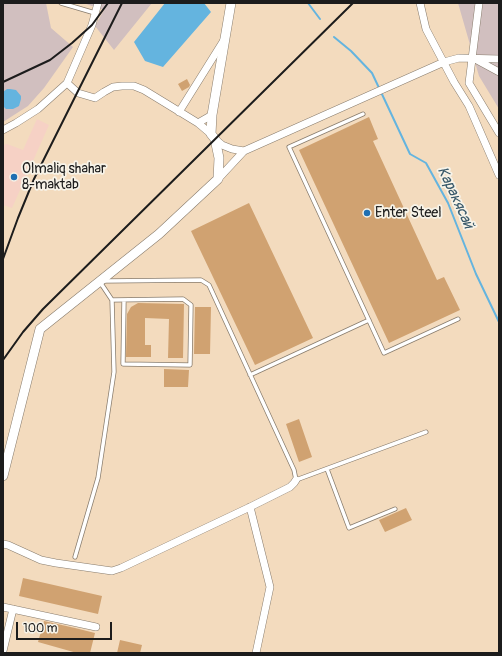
<!DOCTYPE html>
<html>
<head>
<meta charset="utf-8">
<style>
	body { margin:0 }
	#map { position:relative; width:502px; height:656px; overflow:hidden; background:#f3dbbe; font-family:Pangolin,sans-serif }
	canvas { display:block }
	.frame { position:absolute; inset:0; border:4px solid #1c1c1c; pointer-events:none }
	.scale { position:absolute; left:16px; top:622px; width:96px; height:18px; box-sizing:border-box; border:2px solid #1c1c1c; border-top:0; padding-left:5px; font-size:12px; line-height:14px; white-space:nowrap; color:#1c1c1c; -webkit-text-stroke:3px #f7f3e8; paint-order:stroke }
</style>
</head>
<body>
<div id="map">
<canvas width="502" height="656"></canvas>
<div class="frame"></div>
<div class="scale">100 m</div>
</div>
<script>
const ctx = document.querySelector('canvas').getContext('2d');
ctx.lineJoin = 'round';
function paint(path, color) {
  ctx.fillStyle = color;
  ctx.fill(path, 'evenodd');
}
function toPath(rows) {
  const path = new Path2D();
  for (const r of rows) {
    path.moveTo(r[0], r[1]);
    for (let i = 2; i < r.length; i += 2) path.lineTo(r[i], r[i + 1]);
  }
  return path;
}
function trace(path, color, width, dash) {
  ctx.strokeStyle = color;
  ctx.lineWidth = width;
  ctx.lineCap = dash ? 'butt' : 'round';
  ctx.setLineDash(dash || []);
  ctx.stroke(path);
}
function drawText(font, color, halo, rows, align = 'center') {
  ctx.font = font + ' Pangolin,sans-serif';
  ctx.lineWidth = 3.5;
  ctx.setLineDash([]);
  ctx.textBaseline = 'middle';
  ctx.strokeStyle = halo;
  ctx.fillStyle = color;
  for (const [text, x, y, turn = 0] of rows) {
    ctx.save();
    ctx.translate(x, y);
    ctx.rotate((+turn || 0) * Math.PI / 180);
    ctx.textAlign = isNaN(turn) ? turn : align;
    if (halo) ctx.strokeText(text, 0, 0);
    ctx.fillText(text, 0, 0);
    ctx.restore();
  }
}
paint(toPath([
	[37,119,49,125,12,208,3,205,3,145,7,144,23,150]
]), '#f6d1c5');
paint(toPath([
	[3,3,46,3,51,28,73,47,44,88,28,106,3,122],
	[83,3,152,3,114,50,95,26,104,10],
	[458,3,499,3,499,109,479,76]
]), '#d1bfbf');
paint(toPath([
	[165,3,204,3,211,12,163,67,145,61,134,42],
	[7,89,10,89,16,90,21,96,21,99,19,106,13,109,6,109,3,106,3,92]
]), '#64b4df');
trace(toPath([
	[308,3,320,19],
	[334,37,351,51,372,73,388,107,410,154,426,163,448,203,476,274,499,322]
]), '#64b4df', 2);
paint(toPath([
	[187,79,190,85,189,87,182,91,178,84],
	[369,117,378,139,373,141,437,280,444,277,460,310,389,343,299,150],
	[249,203,313,338,255,365,191,231],
	[138,303,184,304,183,358,168,358,169,319,145,318,145,345,151,345,151,357,126,357,127,314,131,307],
	[195,307,211,307,210,354,194,354],
	[164,369,189,370,188,387,164,387],
	[299,419,312,457,299,462,286,424],
	[406,508,412,520,385,532,379,520],
	[23,578,102,596,98,614,19,596],
	[44,621,75,628,95,633,90,653,77,653,38,642],
	[120,640,142,645,140,653,117,653]
]), '#d0a271');
const service = toPath([
	[61,3,95,13],
	[363,114,289,147,384,353,458,319],
	[105,281,201,280,209,285,294,470,296,480,426,432],
	[112,300,183,299,191,305,190,365,123,364,124,300],
	[250,375,369,320],
	[327,469,349,528,395,509],
	[75,557,98,478,114,372,112,300,100,282]
]);
const minor = toPath([
	[420,3,426,29,454,82,469,106,499,175],
	[479,3,469,83,499,133],
	[475,59,499,72],
	[67,83,78,93,95,98,104,92,113,87,122,86,134,86,144,90,198,123,211,134],
	[179,112,224,40],
	[198,123,212,115],
	[3,130,16,123,38,109,67,83,92,25,98,3],
	[215,139,222,145,232,149,244,151],
	[218,179,244,151,444,62,459,58,499,59],
	[250,507,270,587,256,653],
	[3,544,8,545,41,560,56,563,112,571,121,568,250,507,290,487,294,483,296,480],
	[3,607,96,627],
	[3,651,13,609]
]);
const tertiary = toPath([
	[3,476,40,329,159,234,218,179,219,158,215,139,211,134,212,115,231,3]
]);
trace(service, '#887c6d', 5);
trace(minor, '#887c6d', 8);
trace(tertiary, '#887c6d', 10);
trace(service, '#fff', 3.5);
trace(minor, '#fff', 7);
trace(tertiary, '#fff', 9);
trace(toPath([
	[3,82,50,60,72,43,92,25,108,3],
	[3,259,18,218,34,179,122,3],
	[3,360,23,332,43,309,353,3]
]), '#1c1c1c', 2);
for (const [x, y, r, color] of [
	[14,177,4,"#1f6fb2"],
	[367,213,4,"#1f6fb2"]
]) {
  const dot = new Path2D();
  dot.arc(x, y, r, 0, 2 * Math.PI);
  ctx.fillStyle = color;
  ctx.fill(dot);
  trace(dot, '#f7f3e8', 1.5);
}
drawText('14px', '#1c1c1c', '#f7f3e8', [
	["Olmaliq shahar",22,169],
	["8-maktab",22,185],
	["Enter Steel",375,213]
], 'left');
drawText('italic 15px', '#39596a', '#f7f3e8', [
	["Каракясай",455,198,65]
]);
</script>
</body>
</html>
